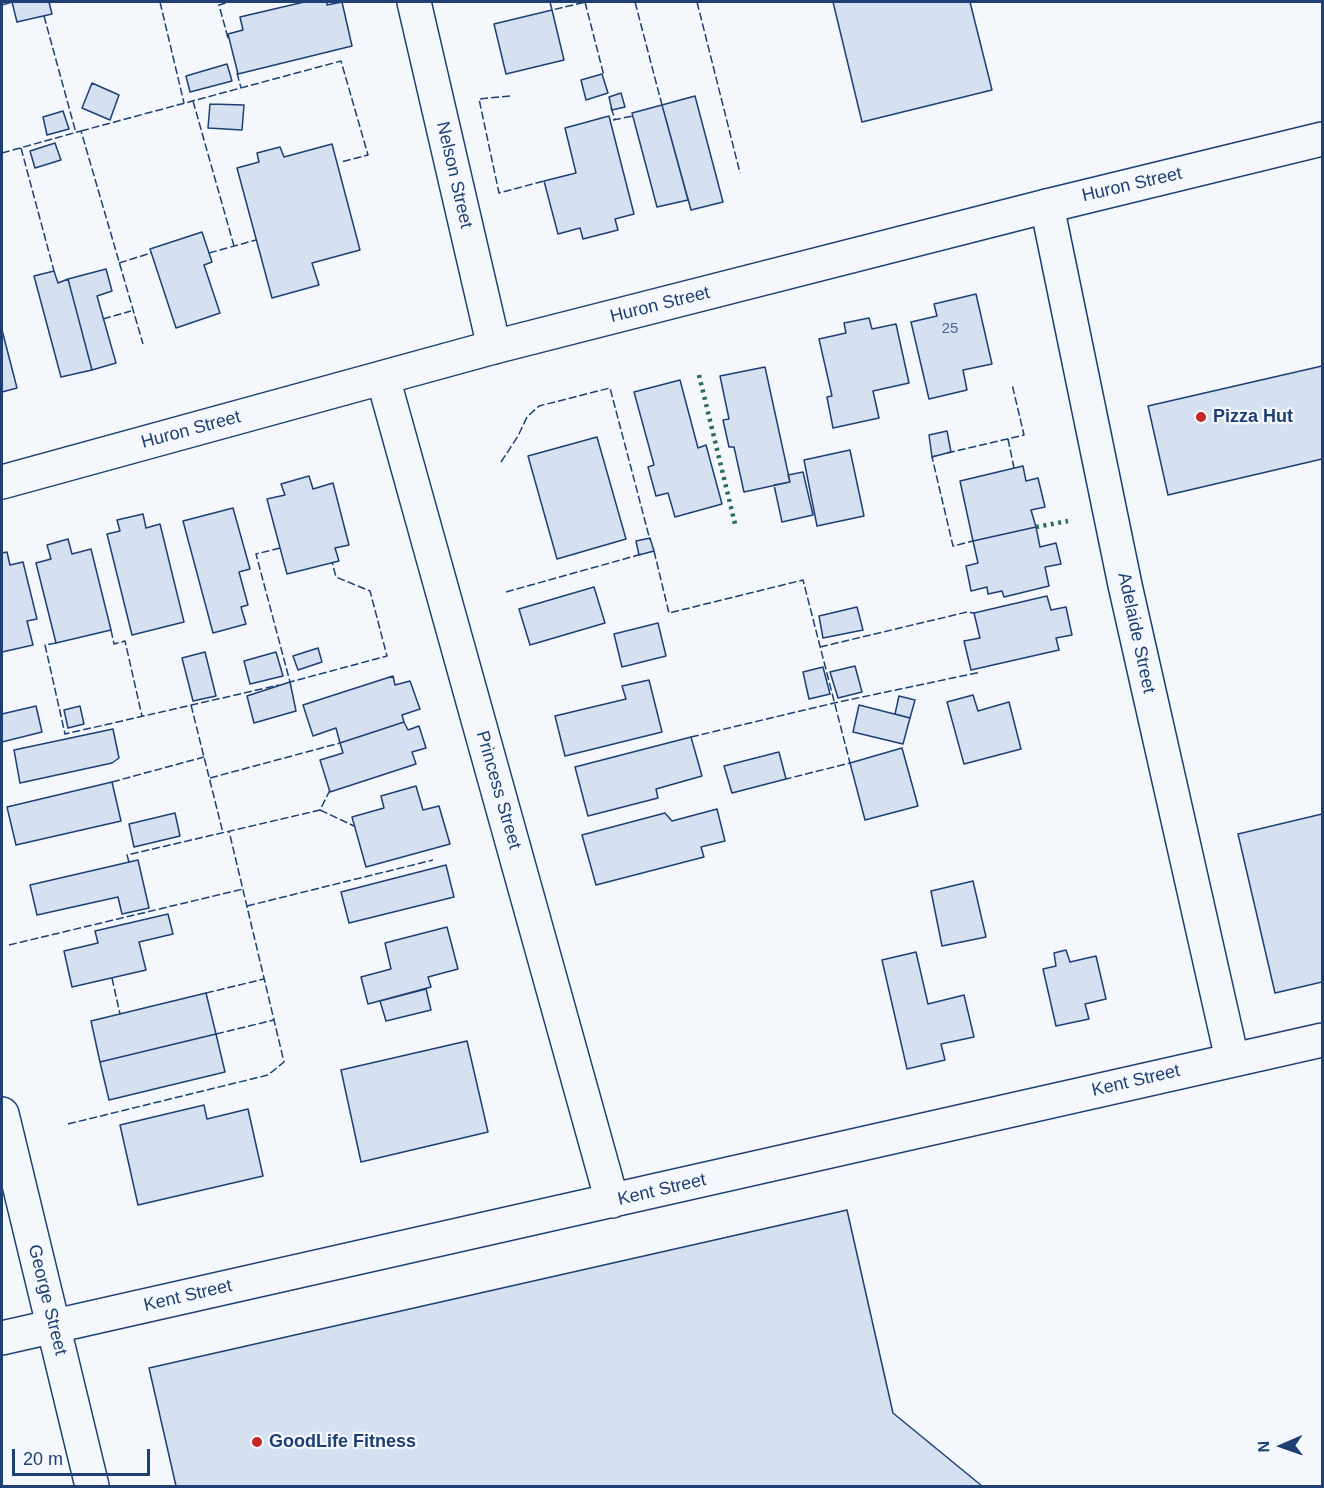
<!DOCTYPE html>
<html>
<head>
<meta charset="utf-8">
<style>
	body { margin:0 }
	#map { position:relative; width:1324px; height:1488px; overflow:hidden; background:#f4f7fb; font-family:Helvetica,sans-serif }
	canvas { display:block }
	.frame { position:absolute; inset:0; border:3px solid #1d3f73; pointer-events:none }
	.north { position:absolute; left:1252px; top:1416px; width:60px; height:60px; -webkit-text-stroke:4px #f4f7fb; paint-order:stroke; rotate:268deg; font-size:16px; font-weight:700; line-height:24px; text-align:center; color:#1d3f73 }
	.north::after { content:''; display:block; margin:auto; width:21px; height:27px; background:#1d3f73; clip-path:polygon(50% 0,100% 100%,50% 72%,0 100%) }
	.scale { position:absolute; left:12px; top:1449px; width:138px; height:27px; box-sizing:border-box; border:3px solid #1d3f73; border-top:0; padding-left:8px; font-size:18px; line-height:21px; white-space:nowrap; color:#1d3f73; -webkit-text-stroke:4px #f4f7fb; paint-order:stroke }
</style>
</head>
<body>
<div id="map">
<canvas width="1324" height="1488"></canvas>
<div class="frame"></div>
<div class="north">N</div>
<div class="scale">20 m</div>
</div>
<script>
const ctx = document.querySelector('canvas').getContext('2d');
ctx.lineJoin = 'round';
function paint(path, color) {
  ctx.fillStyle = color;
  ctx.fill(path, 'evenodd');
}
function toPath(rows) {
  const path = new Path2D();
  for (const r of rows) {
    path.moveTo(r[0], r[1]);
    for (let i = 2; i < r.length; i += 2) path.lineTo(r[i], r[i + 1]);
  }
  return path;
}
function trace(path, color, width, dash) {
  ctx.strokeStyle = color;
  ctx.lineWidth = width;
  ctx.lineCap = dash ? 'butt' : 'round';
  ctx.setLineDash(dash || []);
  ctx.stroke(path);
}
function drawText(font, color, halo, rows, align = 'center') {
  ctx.font = font + ' Helvetica,sans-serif';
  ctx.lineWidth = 4.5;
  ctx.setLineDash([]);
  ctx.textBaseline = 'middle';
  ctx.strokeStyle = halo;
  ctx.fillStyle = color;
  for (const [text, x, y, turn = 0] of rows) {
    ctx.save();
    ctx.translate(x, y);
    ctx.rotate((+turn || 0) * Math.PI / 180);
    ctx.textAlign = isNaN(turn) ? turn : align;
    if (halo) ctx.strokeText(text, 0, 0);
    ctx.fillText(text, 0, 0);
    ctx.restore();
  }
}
const building = toPath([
	[2,2,49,2,52,14,17,22,12,2,2,5,2,2],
	[304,2,327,2,327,5,342,2,352,46,238,74,228,34,243,30,240,17,304,2],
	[833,2,970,2,992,90,862,122,833,2],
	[552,10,564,60,506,74,494,24,552,10],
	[227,64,232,81,190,92,186,76,227,64],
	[602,74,608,93,586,100,581,80,602,74],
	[92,83,119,95,110,120,82,108,92,83],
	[621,93,625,107,612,110,609,97,621,93],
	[695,96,723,202,691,210,662,105,695,96],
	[210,104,244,105,242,130,208,128,210,104],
	[662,105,688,200,657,207,632,113,662,105],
	[63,111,69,129,47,135,43,117,63,111],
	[609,116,634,214,615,219,618,230,583,239,580,228,558,234,544,181,576,173,565,128,609,116],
	[55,143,61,160,35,168,30,151,55,143],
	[332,144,360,250,312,263,319,285,272,298,237,168,259,162,257,153,280,147,284,157,332,144],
	[202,232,212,262,204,265,220,313,176,328,150,249,202,232],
	[106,269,112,291,97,296,116,363,92,370,68,279,106,269],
	[54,271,58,283,68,279,92,370,61,377,34,276,54,271],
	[976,294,992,364,963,370,967,390,929,399,911,322,937,316,934,304,976,294],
	[869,318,872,329,896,324,909,383,873,391,879,418,833,428,827,397,832,396,819,339,846,333,844,323,869,318],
	[2,330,17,388,2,392,2,330],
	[1322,366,1322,459,1168,495,1148,406,1322,366],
	[765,367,790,482,744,492,734,447,729,447,723,420,729,419,720,376,765,367],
	[680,380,698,448,706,445,722,504,675,517,668,493,656,496,648,467,654,465,634,392,680,380],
	[947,431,951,452,932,457,929,435,947,431],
	[597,437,626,539,557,559,528,456,597,437],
	[850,450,864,516,817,526,804,460,850,450],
	[1023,466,1026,481,1038,478,1045,507,1031,510,1036,527,973,541,960,481,1023,466],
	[803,472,813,515,782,522,774,485,790,482,788,475,803,472],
	[309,476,313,489,333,483,349,545,335,548,339,561,287,574,267,499,285,495,281,484,309,476],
	[233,508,250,569,239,572,248,605,241,607,246,624,213,633,183,521,233,508],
	[143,514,146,528,160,524,184,622,132,635,107,534,120,531,117,520,143,514],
	[1036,527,1040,547,1056,543,1061,564,1045,567,1049,586,1004,597,1002,591,988,594,987,587,971,591,966,566,978,563,973,541,1036,527],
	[650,538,654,551,639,555,636,541,650,538],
	[68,539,72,554,91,549,111,630,56,643,36,563,51,559,47,545,68,539],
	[7,552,10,565,23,562,37,619,27,621,33,645,2,652,2,553,7,552],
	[594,587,605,623,530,645,519,609,594,587],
	[1047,596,1051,610,1066,607,1072,635,1056,638,1059,650,971,670,964,641,980,638,974,613,1047,596],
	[857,607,863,630,823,638,819,616,857,607],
	[658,623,666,656,622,667,614,634,658,623],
	[318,648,322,662,298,670,293,656,318,648],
	[205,652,216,696,193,701,182,658,205,652],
	[276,652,283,676,250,684,244,661,276,652],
	[855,666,862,692,838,698,830,672,855,666],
	[823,667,830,694,809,699,803,672,823,667],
	[393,676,395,685,410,681,420,709,402,715,404,722,340,743,336,728,313,736,303,705,393,676],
	[649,680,662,732,565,756,555,716,626,699,622,686,649,680],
	[290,682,296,711,254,723,247,696,290,682],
	[973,695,978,711,1009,702,1021,749,964,764,947,702,973,695],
	[899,696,915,700,910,718,895,714,899,696],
	[859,705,910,718,903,744,853,732,859,705],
	[36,706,42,732,2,742,2,714,36,706],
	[80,706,84,724,68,728,64,710,80,706],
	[404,722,408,730,419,726,426,748,412,752,416,764,330,792,320,760,343,753,340,743,404,722],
	[113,729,119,758,112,763,20,783,14,750,113,729],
	[691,737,702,776,656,789,658,798,588,816,575,767,691,737],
	[902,748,918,806,865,820,850,763,902,748],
	[779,752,786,779,732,793,724,766,779,752],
	[112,782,121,821,16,845,7,807,112,782],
	[416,786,423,810,439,806,450,844,366,867,352,817,384,808,381,796,416,786],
	[717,809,725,841,701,847,704,857,596,885,582,835,665,813,672,821,717,809],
	[175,813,180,836,134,847,129,824,175,813],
	[1322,814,1322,982,1275,993,1238,834,1322,814],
	[138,860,149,908,122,914,118,897,37,915,30,885,138,860],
	[446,865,454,897,349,923,341,892,446,865],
	[973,881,986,937,942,946,931,891,973,881],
	[168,914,173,934,139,942,146,970,72,987,64,951,98,943,95,931,168,914],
	[447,927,458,969,428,977,431,987,368,1004,361,977,391,969,385,943,447,927],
	[1066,950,1070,962,1096,956,1106,999,1085,1004,1089,1019,1056,1026,1043,969,1056,966,1054,953,1066,950],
	[916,952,928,1004,964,995,974,1037,941,1044,945,1060,907,1069,882,960,916,952],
	[426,989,431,1010,386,1021,380,1001,426,989],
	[206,993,216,1034,100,1062,91,1021,206,993],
	[216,1034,225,1072,109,1100,100,1062,216,1034],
	[467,1041,488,1132,361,1162,341,1070,467,1041],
	[204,1105,207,1119,248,1109,263,1176,138,1205,120,1125,204,1105],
	[847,1210,893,1413,982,1486,176,1486,149,1368,847,1210]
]);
paint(building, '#d5e0f0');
trace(building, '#1d3f73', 1.5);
const street = toPath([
	[414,2,494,347],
	[1047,206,1125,585,1232,1059],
	[383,378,612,1201],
	[2,1114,92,1486],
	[2,1338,1322,1040]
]);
const secondary = toPath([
	[2,482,494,347,1047,206,1322,139]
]);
trace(street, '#1d3f73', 36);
trace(secondary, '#1d3f73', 36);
trace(street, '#f4f7fb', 33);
trace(secondary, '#f4f7fb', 33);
trace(toPath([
	[699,375,736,528],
	[1036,527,1068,521]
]), '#2c6c60', 4.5, [3, 4.5]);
trace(toPath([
	[160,2,184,103],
	[550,2,552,10,586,2],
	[585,2,604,76],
	[635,2,662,105],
	[697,2,740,173],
	[44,16,76,133],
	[228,38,219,5,229,2],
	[237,73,241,88],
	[510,96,479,99,499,193,544,181],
	[193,101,234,246],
	[611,108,615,119],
	[613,120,633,116],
	[81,131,341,61,368,155,341,162],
	[21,148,54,271],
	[2,153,81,131,143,344],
	[209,253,256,240],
	[119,263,151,253],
	[103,319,131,311],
	[1008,439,1014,468],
	[947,453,1024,435,1012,384],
	[935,456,932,457,953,546,973,541],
	[501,462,518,436,527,417,539,406,610,388,650,540],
	[280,548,256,554,290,682,387,656,370,591,336,577,332,562],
	[654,551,669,613,803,580,850,763,786,779],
	[506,592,642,554],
	[111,630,114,644,125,641,142,716],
	[56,643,45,645,65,734,279,685],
	[820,647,967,612,974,613],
	[191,705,223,833],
	[691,737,834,703,981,672],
	[210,778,340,743],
	[112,782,204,757],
	[320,810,354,826],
	[129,862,127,855,320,810,331,788],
	[247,906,433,860],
	[9,945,243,889],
	[112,978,120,1014],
	[206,993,264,979],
	[216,1034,274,1020],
	[68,1124,268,1075,284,1062,229,831]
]), '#1d3f73', 1.5, [8, 3]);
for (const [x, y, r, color] of [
	[1201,417,6,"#c62828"],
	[257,1442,6,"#c62828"]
]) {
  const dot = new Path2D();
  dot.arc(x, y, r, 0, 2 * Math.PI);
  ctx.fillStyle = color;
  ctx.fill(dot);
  trace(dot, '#f4f7fb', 2);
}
drawText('15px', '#4b6792', null, [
	["25",950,329]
]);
drawText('18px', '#1d3f73', '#f4f7fb', [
	["Nelson Street",454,175,77],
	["Huron Street",1132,185,-13],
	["Huron Street",660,305,-14],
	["Huron Street",191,430,-15],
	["Adelaide Street",1136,633,78],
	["Princess Street",498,790,74],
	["Kent Street",1136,1081,-13],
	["Kent Street",662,1190,-13],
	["Kent Street",188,1296,-13],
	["George Street",47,1300,76]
]);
drawText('bold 18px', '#1d3f73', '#f4f7fb', [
	["Pizza Hut",1213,417],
	["GoodLife Fitness",269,1442]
], 'left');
</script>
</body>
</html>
